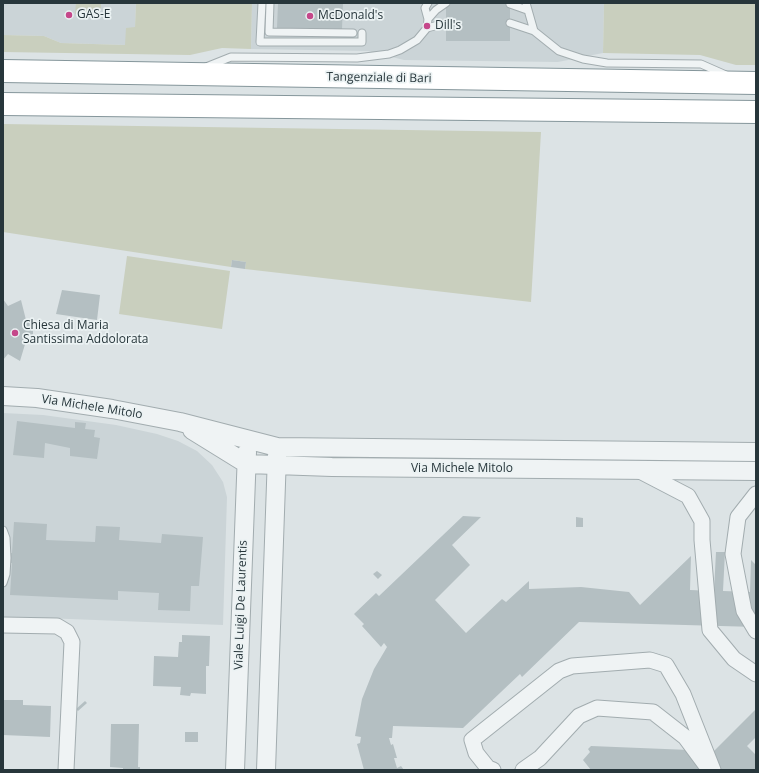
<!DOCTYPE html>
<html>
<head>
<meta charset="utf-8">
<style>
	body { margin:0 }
	#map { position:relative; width:759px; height:773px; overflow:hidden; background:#dce3e5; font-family:"Open Sans",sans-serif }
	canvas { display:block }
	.frame { position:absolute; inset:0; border:4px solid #27363b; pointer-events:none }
</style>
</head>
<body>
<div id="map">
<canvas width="759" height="773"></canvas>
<div class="frame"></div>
</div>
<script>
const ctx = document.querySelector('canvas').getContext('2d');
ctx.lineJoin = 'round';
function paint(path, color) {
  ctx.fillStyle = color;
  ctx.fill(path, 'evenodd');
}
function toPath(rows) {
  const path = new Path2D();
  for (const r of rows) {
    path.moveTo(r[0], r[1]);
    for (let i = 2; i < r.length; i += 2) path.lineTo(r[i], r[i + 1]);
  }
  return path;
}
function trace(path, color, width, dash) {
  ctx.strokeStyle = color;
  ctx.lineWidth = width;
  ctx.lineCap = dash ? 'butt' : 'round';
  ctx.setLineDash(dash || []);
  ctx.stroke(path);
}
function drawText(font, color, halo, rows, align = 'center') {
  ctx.font = font + ' "Open Sans",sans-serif';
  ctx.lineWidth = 3.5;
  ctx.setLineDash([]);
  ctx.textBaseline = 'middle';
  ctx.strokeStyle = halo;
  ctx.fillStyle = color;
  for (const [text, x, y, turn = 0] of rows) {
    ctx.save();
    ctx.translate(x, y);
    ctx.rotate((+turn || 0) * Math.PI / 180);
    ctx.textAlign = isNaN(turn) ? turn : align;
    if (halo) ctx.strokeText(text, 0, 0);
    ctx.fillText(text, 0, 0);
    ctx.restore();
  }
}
paint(toPath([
	[3,3,136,3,135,28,126,45,61,43,44,36,3,35],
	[252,3,604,3,603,53,558,62,404,60,368,51,251,49],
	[3,413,43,415,116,425,157,434,178,441,197,451,212,465,223,482,227,497,223,625,44,618,3,618]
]), '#cbd4d7');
paint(toPath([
	[76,3,101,3,101,8,95,14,75,14],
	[136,3,252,3,251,49,222,48,190,55,3,52,3,35,44,36,61,43,125,45,126,28,135,27],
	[604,3,756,3,756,65,736,65,700,55,603,53],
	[3,124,541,132,531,302,245,269,246,262,232,260,231,267,3,232],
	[127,256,230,271,222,329,119,314]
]), '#c9cfbe');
paint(toPath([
	[278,3,343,3,342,29,277,28],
	[446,3,510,3,510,41,446,41],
	[232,260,246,262,245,269,231,267],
	[62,290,100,295,97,320,56,314],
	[3,299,8,306,21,300,26,320,33,320,33,341,26,341,20,361,8,354,3,360],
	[17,421,75,428,75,422,86,423,85,429,95,430,94,437,100,438,97,459,70,456,70,448,45,443,44,458,13,455],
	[463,516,481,517,452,545,470,565,435,600,466,633,502,599,506,602,529,581,529,589,581,587,629,592,640,605,691,556,690,590,714,591,716,552,725,552,723,591,750,592,751,560,756,565,756,627,579,622,522,677,520,674,463,728,393,726,392,738,389,738,391,745,393,744,397,758,394,758,397,768,401,766,404,770,364,770,357,744,360,743,361,737,355,736,362,699,374,669,387,647,384,643,381,647,362,626,364,624,354,614,376,593,379,596],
	[576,517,583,518,583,527,576,527],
	[14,522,47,524,46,540,95,542,96,526,120,527,119,540,161,543,162,534,203,537,199,586,191,586,190,611,158,610,159,593,118,591,118,600,10,595,12,563,4,563,5,553,12,553],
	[377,571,382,575,378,579,373,574],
	[182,635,210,636,209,666,206,666,206,694,191,693,190,696,180,695,181,687,153,686,154,656,178,657,179,642,182,642],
	[3,700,23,700,23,705,51,706,50,737,3,735],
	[85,701,87,703,78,711,76,709],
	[756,709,756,737,747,746,756,755,756,770,591,770,583,760,590,752,588,749,591,746,714,751],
	[111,724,139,724,138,767,140,767,140,770,123,770,123,768,110,767],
	[185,732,198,732,198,742,185,742]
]), '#b4bfc2');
const service = toPath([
	[262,3,260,42,362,42,362,33],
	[270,3,269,32,353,33],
	[526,3,534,31,559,51,583,59,607,63,701,64,726,75],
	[510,4,527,10],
	[428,19,436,10,446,3],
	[510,23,534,31],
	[427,28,428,19,425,8,428,3],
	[206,67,231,57,357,58,389,54,400,50,417,40,427,28,446,23],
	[3,530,6,538,7,558,6,574,3,583]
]);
const minor = toPath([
	[638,470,688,496,702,521,702,540,710,630,734,659,756,674],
	[756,494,738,517,733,554,744,611,756,631],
	[3,625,57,626,67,632,72,642,66,770],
	[493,770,488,768,476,753,472,740,559,671,572,666,650,660,666,665,683,694,713,770],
	[523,770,540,758,579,716,597,708,653,712,685,737,705,764]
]);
const tertiary = toPath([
	[3,396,37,398,112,409,180,422,277,447,756,452],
	[192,430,247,464,332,467,756,471],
	[235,770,247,452],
	[266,770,277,455]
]);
const trunk = toPath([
	[3,71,756,83],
	[3,104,756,112]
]);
trace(service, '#a2acaf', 9);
trace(minor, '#a2acaf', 17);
trace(tertiary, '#a2acaf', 20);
trace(trunk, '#85969b', 24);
trace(service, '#eff3f4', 7);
trace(minor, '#eff3f4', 15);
trace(tertiary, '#eff3f4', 18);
trace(trunk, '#fff', 22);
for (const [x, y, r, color] of [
	[69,15,4,"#c5478a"],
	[310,16,4,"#c5478a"],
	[427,26,4,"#c5478a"],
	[15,333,4,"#c5478a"]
]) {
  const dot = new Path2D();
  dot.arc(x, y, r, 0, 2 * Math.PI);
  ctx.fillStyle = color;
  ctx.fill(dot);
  trace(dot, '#ebf2f3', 1.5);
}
drawText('12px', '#27363b', '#ebf2f3', [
	["GAS-E",77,15],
	["McDonald's",318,16],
	["Dill's",435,26],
	["Chiesa di Maria",23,326],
	["Santissima Addolorata",23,340]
], 'left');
drawText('12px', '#27363b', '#ebf2f3', [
	["Tangenziale di Bari",379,78,1],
	["Via Michele Mitolo",92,407,9],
	["Via Michele Mitolo",462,469],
	["Viale Luigi De Laurentis",241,605,-88]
]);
</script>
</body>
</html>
